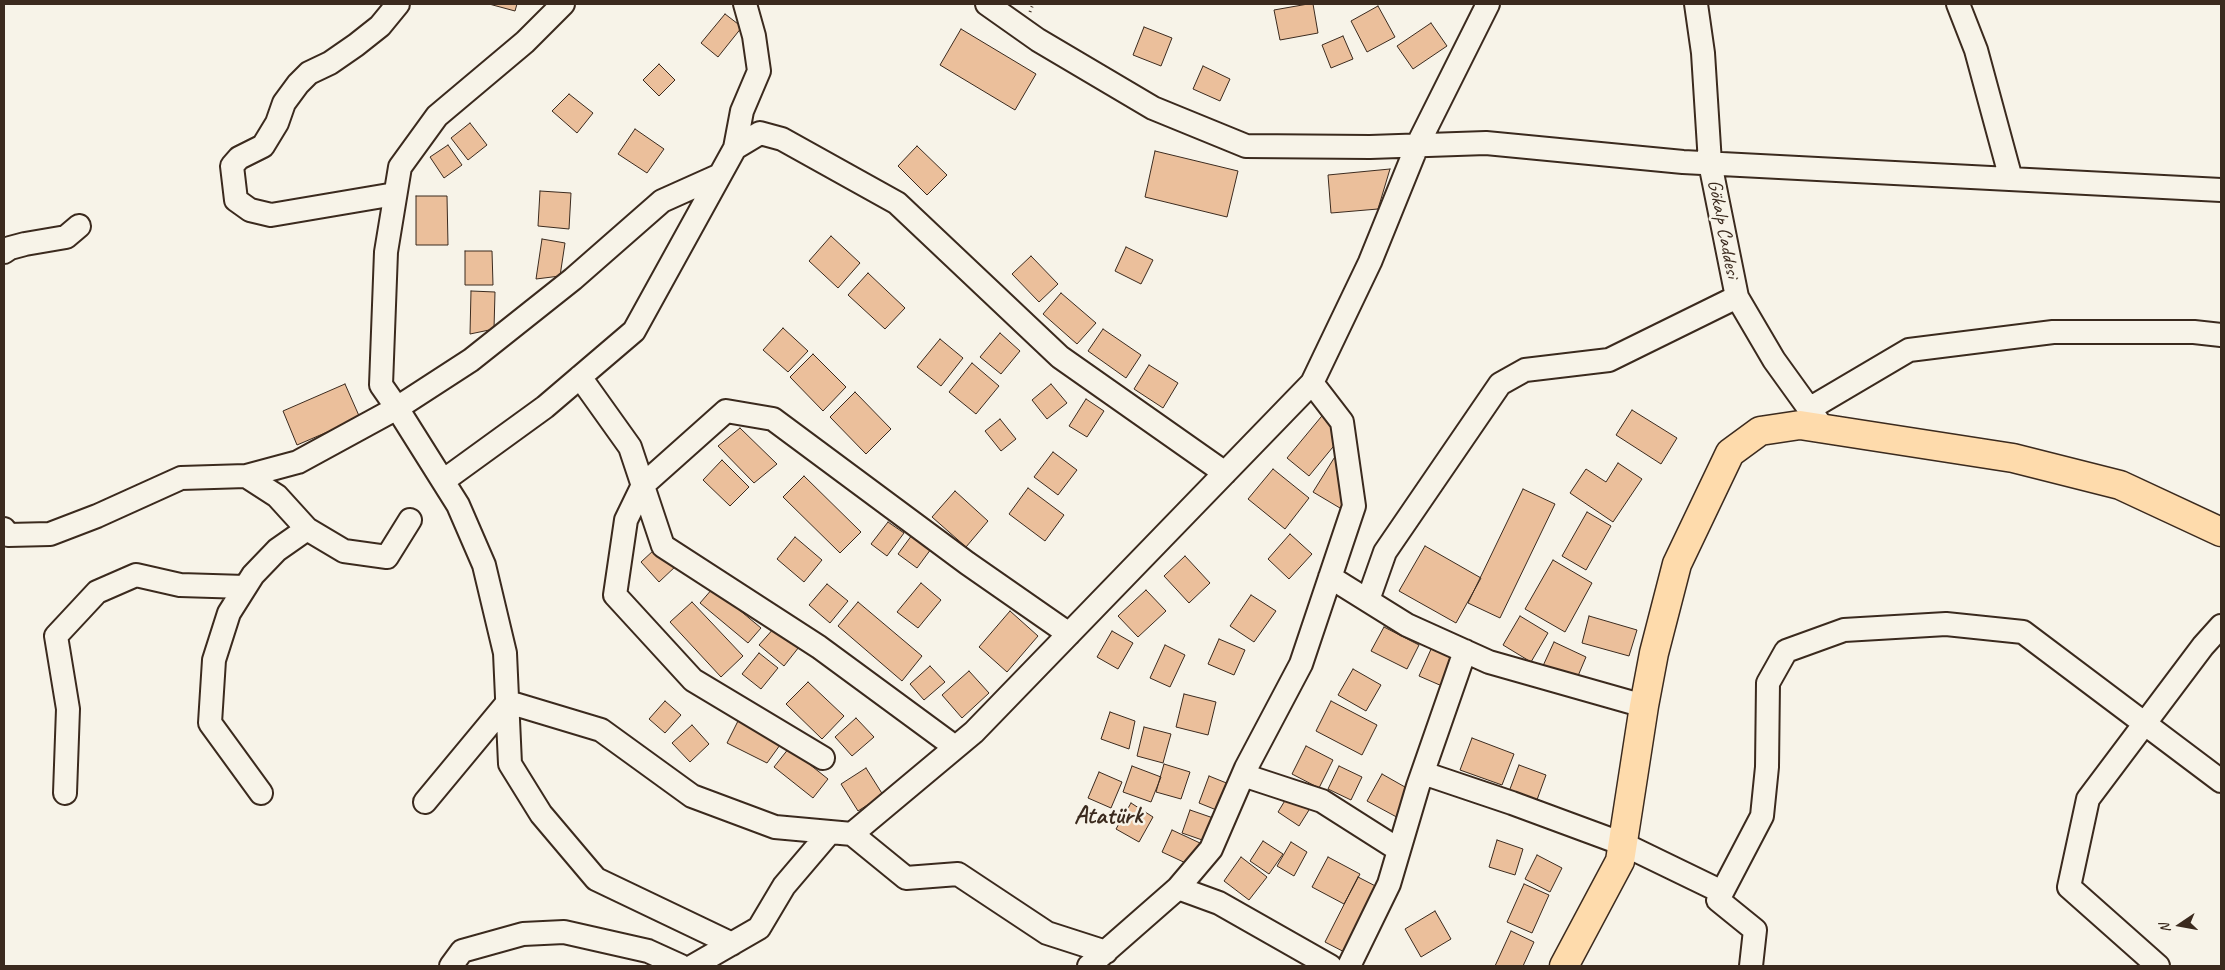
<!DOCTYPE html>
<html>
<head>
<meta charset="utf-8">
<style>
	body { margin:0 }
	#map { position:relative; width:2225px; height:970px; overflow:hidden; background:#f7f3e8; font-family:Caveat,sans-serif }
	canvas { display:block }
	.frame { position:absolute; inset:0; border:5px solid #3b2a1e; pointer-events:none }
	.north { position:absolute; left:2155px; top:900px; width:50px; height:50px; -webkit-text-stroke:4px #f7f3e8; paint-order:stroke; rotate:258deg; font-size:14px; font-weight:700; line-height:20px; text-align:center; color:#3b2a1e }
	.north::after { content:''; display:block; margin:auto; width:18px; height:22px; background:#3b2a1e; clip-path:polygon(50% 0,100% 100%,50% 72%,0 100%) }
</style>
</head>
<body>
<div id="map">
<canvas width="2225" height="970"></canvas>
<div class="frame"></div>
<div class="north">N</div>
</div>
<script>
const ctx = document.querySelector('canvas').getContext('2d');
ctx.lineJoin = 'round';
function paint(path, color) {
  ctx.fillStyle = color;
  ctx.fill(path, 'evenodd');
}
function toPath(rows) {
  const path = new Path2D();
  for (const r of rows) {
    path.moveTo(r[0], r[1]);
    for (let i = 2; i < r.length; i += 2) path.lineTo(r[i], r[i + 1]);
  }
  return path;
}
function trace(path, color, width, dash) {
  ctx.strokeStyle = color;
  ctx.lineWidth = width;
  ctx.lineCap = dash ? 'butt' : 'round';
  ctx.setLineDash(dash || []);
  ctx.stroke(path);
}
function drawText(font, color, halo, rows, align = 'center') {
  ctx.font = font + ' Caveat,sans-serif';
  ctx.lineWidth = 5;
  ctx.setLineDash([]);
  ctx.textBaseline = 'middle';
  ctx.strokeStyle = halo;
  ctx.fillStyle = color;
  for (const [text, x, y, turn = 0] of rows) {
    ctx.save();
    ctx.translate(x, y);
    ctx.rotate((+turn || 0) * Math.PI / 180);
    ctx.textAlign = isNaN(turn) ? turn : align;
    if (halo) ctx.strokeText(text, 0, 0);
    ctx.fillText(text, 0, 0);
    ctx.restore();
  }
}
const building = toPath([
	[489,4,517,4,515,11,489,4],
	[1308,4,1313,4,1318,33,1280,40,1274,10,1308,4],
	[1378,6,1395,37,1367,52,1351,21,1378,6],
	[725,14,742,27,718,57,701,43,725,14],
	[1431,23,1447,46,1413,69,1397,46,1431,23],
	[1144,27,1172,38,1161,66,1133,55,1144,27],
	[961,29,1036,74,1015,110,940,65,961,29],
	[1343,36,1353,59,1331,68,1322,45,1343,36],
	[659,64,675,80,659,96,643,80,659,64],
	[1203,66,1230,79,1220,101,1193,89,1203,66],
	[569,94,593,113,577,133,552,111,569,94],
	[470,123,487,145,468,160,451,138,470,123],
	[635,129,664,149,647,173,618,154,635,129],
	[448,145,462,165,444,178,430,157,448,145],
	[917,146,947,175,927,195,898,166,917,146],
	[1155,151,1238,171,1227,217,1145,197,1155,151],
	[1390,169,1378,209,1331,213,1328,175,1390,169],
	[540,191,571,193,569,229,538,226,540,191],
	[416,196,447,196,448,245,416,245,416,196],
	[831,236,860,263,838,288,809,261,831,236],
	[542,239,565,243,560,276,536,279,542,239],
	[1126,247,1153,260,1141,284,1115,271,1126,247],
	[465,251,492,251,493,285,465,285,465,251],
	[1031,256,1058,284,1039,302,1012,274,1031,256],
	[868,273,905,308,885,329,848,295,868,273],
	[471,291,495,292,494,329,470,334,471,291],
	[1061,293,1096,323,1077,344,1043,314,1061,293],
	[783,328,808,351,788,372,763,350,783,328],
	[1103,329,1141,355,1126,378,1088,351,1103,329],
	[1000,333,1020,351,1001,374,980,357,1000,333],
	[940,339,963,358,941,386,917,367,940,339],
	[813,354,846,387,823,411,790,377,813,354],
	[972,363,999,386,976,414,949,392,972,363],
	[1149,365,1178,383,1163,408,1134,389,1149,365],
	[345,384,360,418,297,445,283,411,345,384],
	[1051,384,1067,403,1047,419,1032,400,1051,384],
	[855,392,891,429,866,454,830,417,855,392],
	[1086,399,1104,411,1087,437,1069,426,1086,399],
	[1632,410,1677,438,1661,464,1616,435,1632,410],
	[1326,411,1342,436,1309,476,1287,458,1326,411],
	[1000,419,1016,439,1001,451,985,431,1000,419],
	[740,428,777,464,754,483,718,446,740,428],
	[1053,452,1077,470,1058,495,1034,477,1053,452],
	[1336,455,1345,511,1313,492,1336,455],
	[722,460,749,487,730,506,703,480,722,460],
	[1618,463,1642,479,1613,522,1570,493,1586,469,1606,482,1618,463],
	[1273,469,1309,498,1285,529,1248,499,1273,469],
	[804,476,861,532,840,553,783,497,804,476],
	[1028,488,1064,515,1045,541,1009,514,1028,488],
	[1523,489,1555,504,1500,618,1468,603,1523,489],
	[955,491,988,521,966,547,932,517,955,491],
	[1587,512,1611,526,1586,570,1562,556,1587,512],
	[888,522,904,533,887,556,871,544,888,522],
	[1290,534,1312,554,1289,579,1268,559,1290,534],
	[912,535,931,549,917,568,898,554,912,535],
	[795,537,822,560,804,582,777,559,795,537],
	[1425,546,1481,578,1456,623,1399,591,1425,546],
	[654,550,677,565,659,582,641,562,654,550],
	[1185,556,1210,583,1189,603,1164,576,1185,556],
	[1553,560,1592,583,1565,632,1525,609,1553,560],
	[921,583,941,600,918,628,897,612,921,583],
	[827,584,848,601,830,623,809,605,827,584],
	[713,588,761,628,748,643,700,603,713,588],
	[1146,590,1166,611,1138,637,1118,616,1146,590],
	[1251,595,1276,611,1254,642,1230,626,1251,595],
	[692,602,743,656,721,677,670,622,692,602],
	[858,602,922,656,902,681,838,626,858,602],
	[1010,611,1038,636,1007,672,979,647,1010,611],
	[1520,616,1548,633,1531,662,1503,645,1520,616],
	[1589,616,1637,630,1629,656,1582,643,1589,616],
	[775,627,799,647,784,666,759,645,775,627],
	[1384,627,1419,645,1407,669,1371,651,1384,627],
	[1112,631,1133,643,1118,669,1097,657,1112,631],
	[1219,639,1245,650,1234,675,1208,664,1219,639],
	[1554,642,1586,657,1575,683,1542,668,1554,642],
	[1165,645,1185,655,1170,687,1150,678,1165,645],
	[1432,647,1455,658,1442,686,1419,676,1432,647],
	[759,653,778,668,761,689,742,674,759,653],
	[930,666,945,682,924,700,910,684,930,666],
	[1353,669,1381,685,1366,711,1338,695,1353,669],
	[969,671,989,693,962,718,942,695,969,671],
	[808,682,844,716,822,739,786,704,808,682],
	[1184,694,1216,702,1208,735,1176,727,1184,694],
	[665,701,681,715,665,733,649,719,665,701],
	[1331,701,1377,725,1362,755,1316,731,1331,701],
	[1110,712,1135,721,1129,749,1101,739,1110,712],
	[856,718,874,737,852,756,835,737,856,718],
	[739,719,780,745,767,763,727,743,739,719],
	[692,725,709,744,690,762,672,743,692,725],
	[1144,727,1171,734,1163,763,1137,756,1144,727],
	[1472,738,1514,754,1502,785,1460,770,1472,738],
	[1306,746,1333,760,1319,788,1292,774,1306,746],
	[789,748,828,779,813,798,774,767,789,748],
	[1164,764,1190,772,1181,799,1156,792,1164,764],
	[1519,765,1546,775,1534,808,1507,797,1519,765],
	[1132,766,1161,777,1151,802,1123,792,1132,766],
	[1339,766,1362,777,1351,800,1328,789,1339,766],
	[866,768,883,795,858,811,841,784,866,768],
	[1099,772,1122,782,1111,808,1088,798,1099,772],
	[1382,774,1412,791,1404,821,1367,801,1382,774],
	[1209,776,1234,786,1224,813,1199,803,1209,776],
	[1289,794,1314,802,1299,826,1278,812,1289,794],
	[1131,803,1153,817,1139,842,1116,829,1131,803],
	[1190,810,1219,820,1211,843,1182,833,1190,810],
	[1172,830,1200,843,1190,865,1162,852,1172,830],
	[1497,840,1523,849,1515,875,1489,867,1497,840],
	[1263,841,1283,854,1269,874,1250,861,1263,841],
	[1291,842,1307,852,1294,876,1277,866,1291,842],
	[1537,855,1562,868,1550,892,1525,879,1537,855],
	[1241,857,1267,877,1249,900,1224,881,1241,857],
	[1328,857,1360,874,1344,904,1312,887,1328,857],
	[1358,877,1389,893,1356,958,1325,942,1358,877],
	[1524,884,1549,895,1532,933,1507,922,1524,884],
	[1435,911,1451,939,1421,957,1405,929,1435,911],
	[1511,931,1534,942,1523,966,1495,966,1511,931]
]);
paint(building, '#ebbf9b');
trace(building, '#3b2a1e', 1);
const minor = toPath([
	[563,4,525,42,437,116,400,167,386,252,381,385,397,408,458,505,484,565,505,653,510,764,541,814,596,879,732,944],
	[987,4,1038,40,1153,108,1246,146,1370,147,1486,143,1683,162,2221,190],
	[1696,4,1703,53,1710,163,1737,297,1774,360,1823,428],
	[1958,4,1976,50,2011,179],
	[735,148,742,111,759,71,754,36,745,4],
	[395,194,271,215,250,210,236,200,232,166,239,158,263,146,277,123,284,103,298,84,309,73,330,63,356,45,380,26,398,4],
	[4,252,10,248,25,244,66,237,79,226],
	[580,377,630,447,663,546,819,647,955,747],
	[1809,409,1909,350,2053,332,2194,332,2221,335],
	[246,476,277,496,307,529,344,551,387,557,410,520],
	[443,481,545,407,634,331,735,148,760,133,782,139,897,203,1060,357,1225,473],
	[4,529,8,535,50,534,97,516,181,478,246,476,298,462,397,408,471,360,573,279,662,201,720,175],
	[1330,577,1407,625,1489,662,1644,706],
	[1368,600,1385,552,1500,384,1525,370,1609,360,1737,297],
	[508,702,601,730,692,796,775,827,852,834,906,878,958,874,1047,933,1106,952],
	[823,758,693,680,615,595,626,520,643,485,726,411,773,419,967,563,1069,634],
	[1423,773,1512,803,1623,844,1722,892],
	[1243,775,1322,801,1399,850],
	[65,793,68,709,56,636,97,592,136,575,180,585,245,587],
	[261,793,210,723,214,660,229,613,253,575,277,550,307,529],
	[425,802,508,702],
	[852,834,974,732,1312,383,1370,262,1417,146,1488,4],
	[1178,888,1219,903,1330,966],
	[451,966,462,951,523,934,564,932,648,951,681,966],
	[693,966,759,928,784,886,830,832],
	[1089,966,1178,888,1211,849,1246,768,1301,664,1354,506,1342,422,1312,383],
	[1349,966,1389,884,1418,786,1465,651],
	[1751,966,1755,930,1718,900,1762,816,1767,767,1768,683,1786,651,1844,630,1946,624,2023,632,2221,781],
	[2158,966,2069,887,2088,799,2203,646,2221,626]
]);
const major = toPath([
	[1564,966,1620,861,1644,706,1654,653,1677,564,1730,453,1760,431,1800,425,2013,458,2120,485,2221,532]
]);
trace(minor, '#3b2a1e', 26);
trace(major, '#3b2a1e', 31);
trace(toPath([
	[1030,12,1033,4]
]), '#3b2a1e', 3, [1, 4]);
trace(minor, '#f7f3e8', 22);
trace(major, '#fedbac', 28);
drawText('20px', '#3b2a1e', '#f7f3e8', [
	["Gökalp Caddesi",1723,229,79]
]);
drawText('bold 25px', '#3b2a1e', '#f7f3e8', [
	["Atatürk",1108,816]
]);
</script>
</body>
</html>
